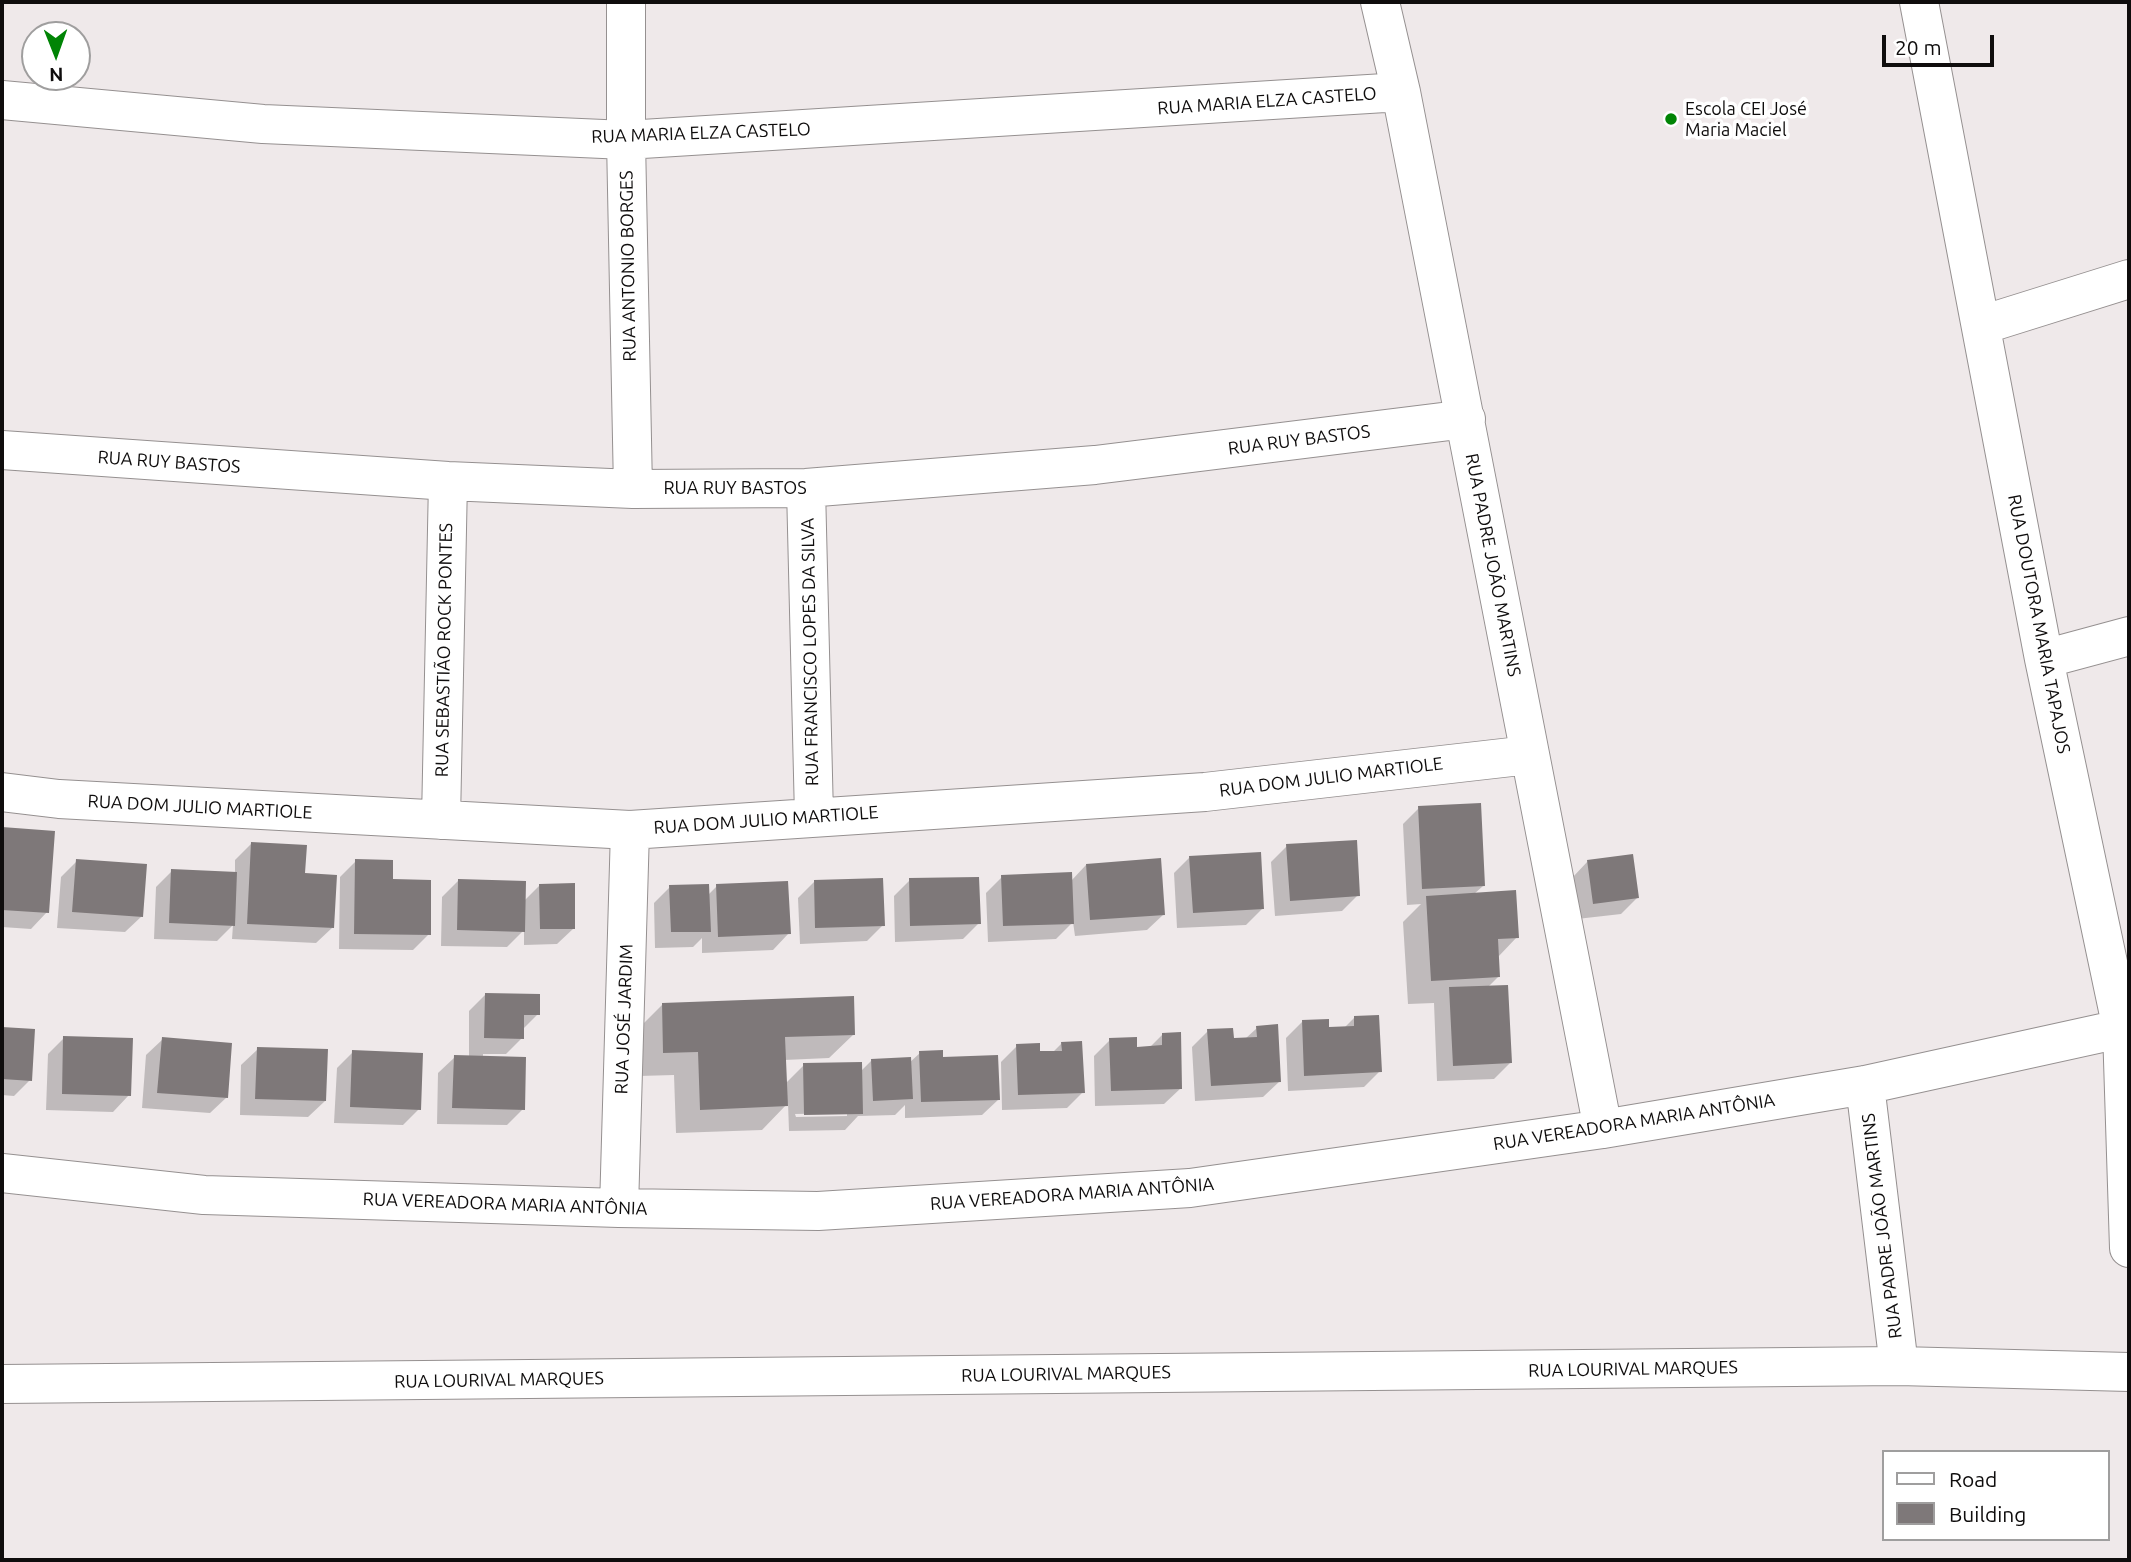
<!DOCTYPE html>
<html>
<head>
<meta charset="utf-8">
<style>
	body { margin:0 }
	#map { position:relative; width:2131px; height:1562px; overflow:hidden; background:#efe9ea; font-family:Ubuntu,sans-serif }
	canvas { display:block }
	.frame { position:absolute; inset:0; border:4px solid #0f0d0d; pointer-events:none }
	.legend { position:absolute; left:1882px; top:1450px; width:228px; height:91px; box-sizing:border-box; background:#fff; border:2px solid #9f9e9e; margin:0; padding:9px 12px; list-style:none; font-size:21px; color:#0f0d0d }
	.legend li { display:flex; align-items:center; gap:14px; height:35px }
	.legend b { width:35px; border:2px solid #9f9e9e }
	.north { position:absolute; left:21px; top:21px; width:70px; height:70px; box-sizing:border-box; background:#fff; border:2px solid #9f9e9e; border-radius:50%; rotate:179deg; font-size:19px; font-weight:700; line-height:28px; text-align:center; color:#0f0d0d }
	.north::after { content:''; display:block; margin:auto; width:24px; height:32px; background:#008405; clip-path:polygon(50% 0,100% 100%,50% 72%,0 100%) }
	.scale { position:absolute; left:1882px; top:35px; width:112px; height:32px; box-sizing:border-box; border:4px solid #0f0d0d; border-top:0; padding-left:9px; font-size:21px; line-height:24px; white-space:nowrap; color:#0f0d0d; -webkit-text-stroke:5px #fff; paint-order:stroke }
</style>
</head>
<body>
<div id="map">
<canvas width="2131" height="1562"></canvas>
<div class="frame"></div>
<ul class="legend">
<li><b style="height:9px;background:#fff"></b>Road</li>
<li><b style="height:19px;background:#7e7879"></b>Building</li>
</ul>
<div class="north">N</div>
<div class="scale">20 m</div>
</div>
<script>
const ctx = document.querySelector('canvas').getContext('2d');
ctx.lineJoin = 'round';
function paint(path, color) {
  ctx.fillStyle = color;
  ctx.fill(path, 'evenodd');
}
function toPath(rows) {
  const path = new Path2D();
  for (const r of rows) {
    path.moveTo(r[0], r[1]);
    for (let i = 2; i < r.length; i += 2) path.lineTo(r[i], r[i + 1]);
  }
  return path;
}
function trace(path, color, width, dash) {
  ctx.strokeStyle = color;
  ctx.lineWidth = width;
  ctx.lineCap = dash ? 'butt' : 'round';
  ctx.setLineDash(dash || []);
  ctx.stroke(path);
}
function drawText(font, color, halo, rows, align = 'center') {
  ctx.font = font + ' Ubuntu,sans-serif';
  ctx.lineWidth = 7;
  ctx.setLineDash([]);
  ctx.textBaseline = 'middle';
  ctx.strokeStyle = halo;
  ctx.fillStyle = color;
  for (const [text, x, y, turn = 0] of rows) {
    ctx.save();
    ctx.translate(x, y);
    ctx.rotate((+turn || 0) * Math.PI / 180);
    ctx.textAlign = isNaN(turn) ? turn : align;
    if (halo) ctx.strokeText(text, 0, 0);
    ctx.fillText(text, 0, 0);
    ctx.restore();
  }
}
paint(toPath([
	[1419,808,1483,886,1474,894,1517,937,1498,957,1499,976,1487,988,1510,1063,1494,1079,1437,1081,1434,1003,1408,1004,1403,922,1421,904,1407,905,1403,824],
	[2,829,53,833,47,912,31,929,2,927],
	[251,844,303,875,333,927,316,943,232,939,233,925,217,941,154,939,156,887,172,871,235,874,235,860],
	[1287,846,1358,895,1342,911,1275,916,1271,862],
	[1190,857,1262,909,1246,925,1177,928,1174,873],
	[77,861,142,916,125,932,57,928,61,877],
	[356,861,391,880,429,934,413,950,339,949,340,877],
	[1588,861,1637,898,1621,914,1577,919,1572,878],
	[1086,865,1164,914,1147,930,1075,936,1073,922,1056,939,988,942,986,893,1002,877,1071,881],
	[910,880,979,923,963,939,895,942,894,896],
	[458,881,524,901,540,885,574,928,557,944,524,945,524,930,507,947,441,946,442,897],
	[814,882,883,925,867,941,800,944,798,898],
	[717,886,789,933,773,950,702,953,702,938,693,947,655,948,654,903,670,887,708,895],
	[485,995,538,1014,522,1030,522,1038,506,1054,483,1054,483,1057,523,1109,507,1125,437,1124,438,1073,455,1057,469,1057,469,1011],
	[662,1005,854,1034,829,1058,784,1060,785,1084,804,1065,860,1072,871,1061,909,1063,920,1053,941,1059,999,1099,982,1115,905,1118,905,1105,895,1115,858,1116,845,1130,789,1131,788,1103,762,1130,676,1133,674,1075,639,1076,638,1029],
	[847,1113,847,1116,796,1117,795,1114],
	[1354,1018,1380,1071,1364,1087,1288,1091,1286,1038,1302,1022,1328,1029,1344,1028],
	[1257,1028,1280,1081,1263,1097,1195,1101,1192,1047,1208,1031,1232,1040,1245,1039],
	[2,1029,33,1031,30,1080,14,1096,2,1095],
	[1163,1034,1181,1088,1164,1104,1095,1106,1094,1056,1110,1040,1135,1048,1149,1048],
	[64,1038,129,1095,113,1112,46,1110,48,1054],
	[163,1039,227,1097,210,1113,142,1108,146,1055],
	[1062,1043,1083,1092,1067,1108,1002,1110,1001,1062,1017,1046,1039,1053,1052,1053],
	[258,1049,325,1101,308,1117,240,1115,241,1065],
	[353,1052,419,1109,403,1125,334,1123,337,1068]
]), '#0003');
paint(toPath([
	[1481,803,1485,886,1422,889,1418,806],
	[2,827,55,831,49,913,2,910],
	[1357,840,1360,896,1290,901,1286,844],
	[251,842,307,845,305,873,337,875,334,928,247,924],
	[1261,852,1264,909,1193,913,1189,856],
	[1633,854,1639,898,1593,904,1587,860],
	[1161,858,1165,915,1090,920,1086,864],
	[76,859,147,864,143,917,72,912],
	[355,859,393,860,393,879,431,880,431,935,354,934],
	[171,869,237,872,235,926,169,923],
	[1072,872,1074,924,1003,926,1001,875],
	[979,877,981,924,910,926,909,878],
	[883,878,885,926,815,928,814,880],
	[458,879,526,881,525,932,457,930],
	[788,881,791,934,718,937,716,884],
	[575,883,575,929,540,929,539,884],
	[709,884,711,932,671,932,669,885],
	[1516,890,1519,938,1498,939,1500,977,1431,981,1426,896],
	[1508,985,1512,1063,1453,1066,1449,987],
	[485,993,540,994,540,1015,524,1015,524,1039,484,1038],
	[854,996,855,1035,785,1037,788,1106,700,1110,698,1052,663,1053,662,1003],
	[1379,1015,1382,1072,1304,1076,1302,1020,1329,1019,1329,1027,1354,1026,1354,1016],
	[1278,1024,1281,1082,1211,1086,1207,1029,1233,1028,1234,1038,1257,1037,1256,1026],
	[2,1027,35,1029,32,1081,2,1079],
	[1181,1032,1182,1089,1111,1091,1109,1038,1137,1037,1137,1047,1162,1045,1162,1033],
	[63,1036,133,1038,131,1096,62,1094],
	[162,1037,232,1043,228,1098,157,1093],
	[1082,1041,1085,1093,1018,1095,1016,1044,1040,1043,1040,1051,1062,1051,1061,1042],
	[257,1047,328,1049,326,1101,255,1099],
	[352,1050,423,1053,421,1110,350,1107],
	[943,1050,943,1057,998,1055,1000,1100,921,1102,919,1051],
	[454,1055,526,1057,525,1110,452,1108],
	[911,1057,913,1099,873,1101,871,1059],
	[862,1062,863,1114,804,1115,803,1063]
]), '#7e7879');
const minor = toPath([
	[626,2,626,140,633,489],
	[1380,2,1401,92,1603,1129],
	[1919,2,2044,659,2122,1029,2129,1248],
	[2,100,263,124,626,140,1401,92],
	[1982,325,2129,279],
	[2,450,448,481,633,489,806,488,1095,465,1466,419],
	[806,488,814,816],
	[2044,659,2129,636],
	[2,792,59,799,630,830,1205,792,1529,755],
	[441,820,448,481],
	[1865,1085,1899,1366],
	[2,1173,204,1195,619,1208,818,1211,1190,1188,1603,1129,1865,1085,2129,1027],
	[619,1208,630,830],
	[2,1384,1899,1366,2129,1372]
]);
trace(minor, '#959090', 40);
trace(minor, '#fff', 38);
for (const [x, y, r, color] of [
	[1671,119,7,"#008405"]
]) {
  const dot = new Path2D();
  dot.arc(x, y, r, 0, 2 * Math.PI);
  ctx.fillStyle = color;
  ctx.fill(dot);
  trace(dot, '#fff', 2.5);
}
drawText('18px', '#0f0d0d', '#fff', [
	["RUA MARIA ELZA CASTELO",1267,101,-4],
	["RUA MARIA ELZA CASTELO",701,133,-2],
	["RUA ANTONIO BORGES",628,266,-91],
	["RUA RUY BASTOS",1299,440,-7],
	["RUA RUY BASTOS",169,462,4],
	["RUA RUY BASTOS",735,488],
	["RUA PADRE JOÃO MARTINS",1493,565,79],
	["RUA DOUTORA MARIA TAPAJOS",2039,624,79],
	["RUA SEBASTIÃO ROCK PONTES",444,650,-89],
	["RUA FRANCISCO LOPES DA SILVA",810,652,-91],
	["RUA DOM JULIO MARTIOLE",1331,777,-7],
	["RUA DOM JULIO MARTIOLE",200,807,3],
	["RUA DOM JULIO MARTIOLE",766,820,-4],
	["RUA JOSÉ JARDIM",624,1019,-88],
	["RUA VEREADORA MARIA ANTÔNIA",1634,1122,-9],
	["RUA VEREADORA MARIA ANTÔNIA",1072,1194,-4],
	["RUA VEREADORA MARIA ANTÔNIA",505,1204,2],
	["RUA PADRE JOÃO MARTINS",1882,1226,-97],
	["RUA LOURIVAL MARQUES",1633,1369,-1],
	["RUA LOURIVAL MARQUES",1066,1374,-1],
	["RUA LOURIVAL MARQUES",499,1380,-1]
]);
drawText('18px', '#0f0d0d', '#fff', [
	["Escola CEI José",1685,109],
	["Maria Maciel",1685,130]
], 'left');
</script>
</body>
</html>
